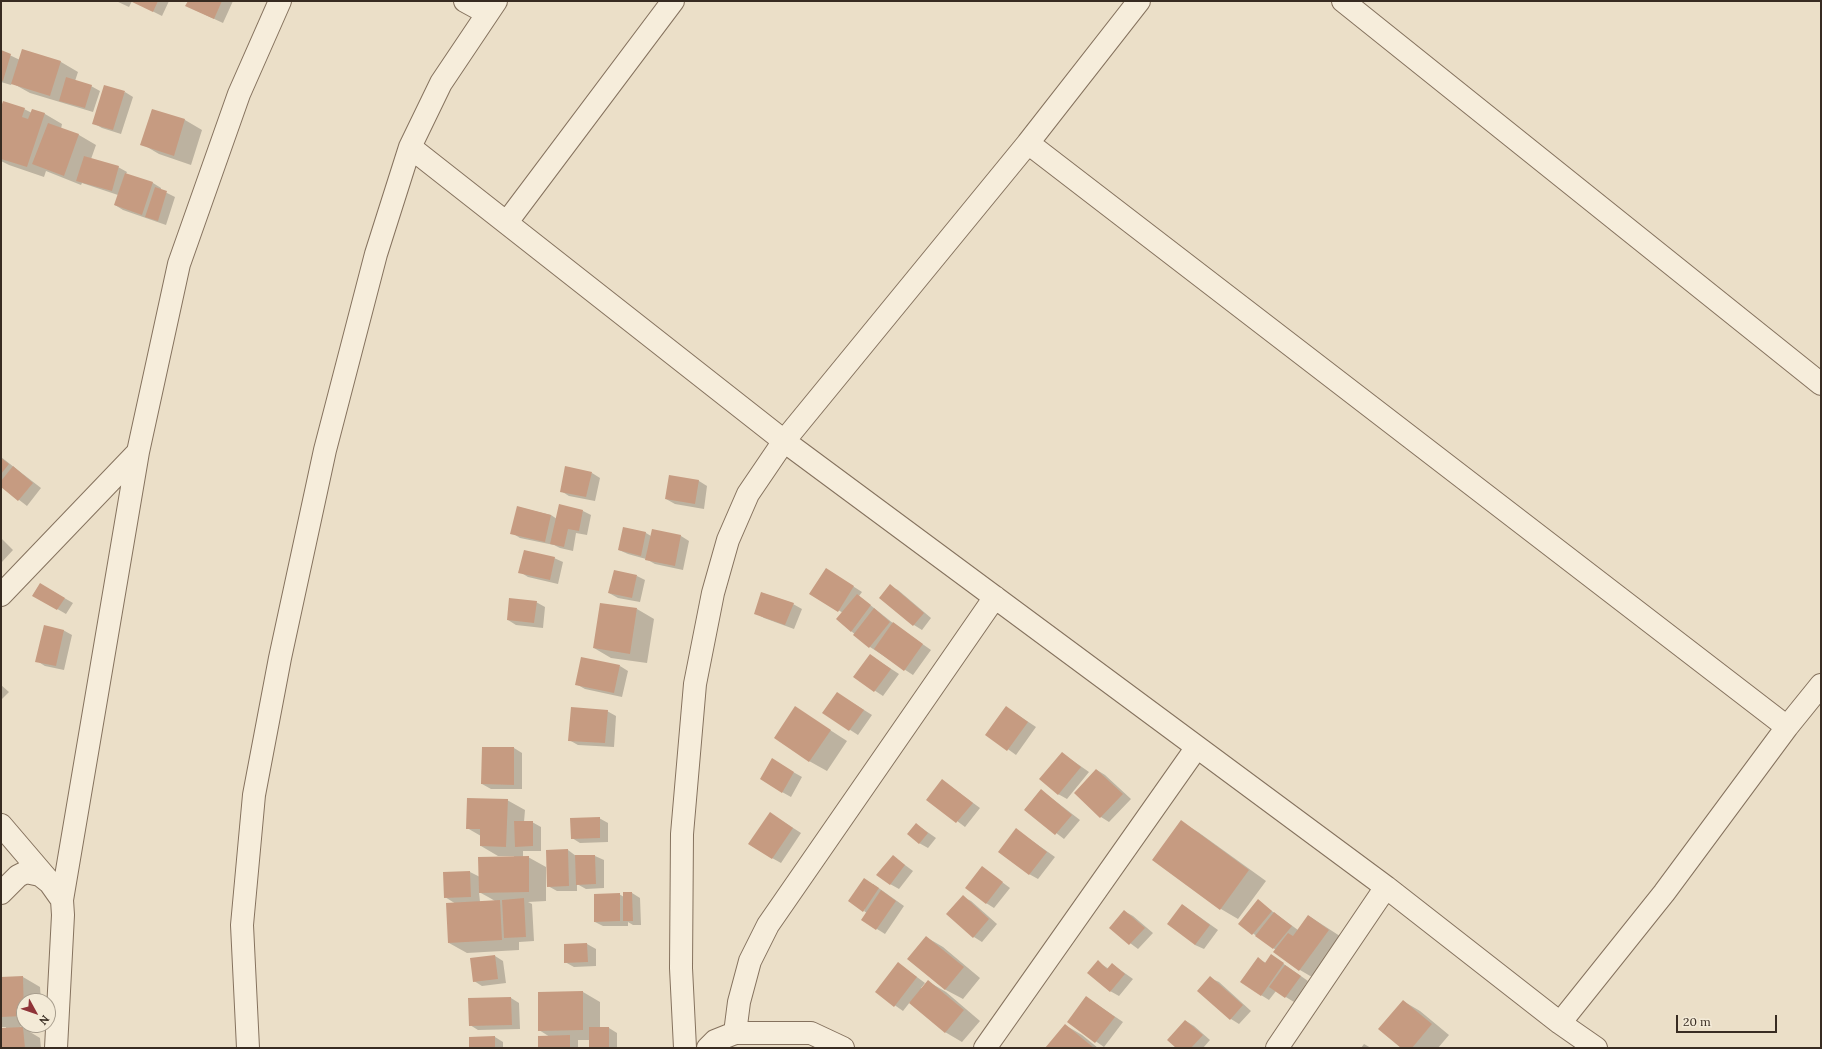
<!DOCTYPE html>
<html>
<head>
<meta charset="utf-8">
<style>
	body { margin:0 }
	#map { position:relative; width:1822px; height:1049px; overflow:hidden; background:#ebdfc8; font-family:Lora,serif }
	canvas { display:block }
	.frame { position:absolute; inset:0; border:2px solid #372b21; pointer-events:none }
	.north { position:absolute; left:16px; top:993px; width:40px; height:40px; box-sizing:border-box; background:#f3ead7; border:1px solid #a89e8e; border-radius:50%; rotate:130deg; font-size:11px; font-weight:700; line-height:16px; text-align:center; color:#372b21 }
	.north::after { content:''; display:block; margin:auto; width:14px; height:18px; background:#8f3338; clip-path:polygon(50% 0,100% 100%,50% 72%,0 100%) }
	.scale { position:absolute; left:1676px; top:1015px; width:101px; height:18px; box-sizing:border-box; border:2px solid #372b21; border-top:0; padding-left:5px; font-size:12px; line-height:14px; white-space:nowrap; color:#372b21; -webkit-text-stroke:3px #f3ead7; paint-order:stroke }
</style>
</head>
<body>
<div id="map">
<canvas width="1822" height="1049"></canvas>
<div class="frame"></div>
<div class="north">N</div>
<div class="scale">20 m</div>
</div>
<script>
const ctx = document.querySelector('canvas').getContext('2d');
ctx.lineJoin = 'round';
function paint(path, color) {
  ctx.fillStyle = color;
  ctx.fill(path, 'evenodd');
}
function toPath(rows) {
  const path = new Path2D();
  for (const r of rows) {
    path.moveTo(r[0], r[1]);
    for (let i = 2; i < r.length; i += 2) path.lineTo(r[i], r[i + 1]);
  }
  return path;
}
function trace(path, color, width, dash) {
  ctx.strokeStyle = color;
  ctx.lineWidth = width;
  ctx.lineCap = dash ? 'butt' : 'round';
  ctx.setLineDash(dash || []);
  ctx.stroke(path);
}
paint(toPath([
	[116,1,132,1,129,7],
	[132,1,169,1,162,16],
	[189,1,233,1,223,23,195,10],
	[1,51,20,60,61,62,78,72,75,81,91,86,100,91,93,112,30,93,12,83,11,85,1,82],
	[125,92,133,97,121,134,102,128,93,123],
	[24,109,32,113,32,110,45,114,62,124,61,129,79,135,96,145,91,159,118,167,127,172,126,174,153,183,161,188,161,190,175,197,166,225,123,210,115,205,118,195,82,183,81,185,46,171,44,177,9,165,1,161,1,110],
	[152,110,185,120,202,130,191,165,159,154,142,144],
	[1,457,41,488,27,506,1,486],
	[592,473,600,478,595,501,569,496,561,491],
	[670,476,699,481,707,486,704,509,675,504,666,499],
	[518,507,551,515,557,519,583,511,591,515,587,535,576,533,573,551,560,548,554,545,520,538,512,533],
	[624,528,646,533,651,536,653,530,681,536,689,541,683,570,655,564,646,559,628,554,619,550],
	[1,538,13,550,1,563],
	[554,558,563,562,558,584,528,577,520,572],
	[834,574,862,592,859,596,894,624,931,650,913,675,870,647,851,631,843,613,811,593],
	[637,576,645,580,640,602,618,598,609,593],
	[40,584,73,603,66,614,33,595],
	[890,586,898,590,931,618,922,630,914,625],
	[536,602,545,607,543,628,516,625,508,620],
	[793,604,802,609,794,629,764,618,755,613],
	[637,609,654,619,647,663,611,658,594,648],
	[63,630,72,635,64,670,45,666,37,661],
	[870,655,899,674,883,696,854,677],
	[620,666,628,671,622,697,585,689,576,684],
	[1,685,9,692,1,700],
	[845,698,872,715,858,735,824,713],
	[1006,707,1036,727,1016,755,987,734],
	[796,708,847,741,827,771,809,761],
	[607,711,616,716,614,747,578,745,569,740],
	[514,748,522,753,522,789,491,789,482,784],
	[1062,753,1089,772,1067,799,1058,794],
	[772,760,802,777,791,797,782,792],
	[1097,770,1105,775,1131,799,1109,822,1101,817],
	[942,780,980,808,965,827,928,799],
	[1041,790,1080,820,1064,839,1025,809],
	[507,800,525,810,524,822,532,822,541,827,541,851,523,851,523,857,528,857,546,867,546,901,528,902,532,904,534,941,519,942,519,950,467,953,449,943,456,904,445,897,444,873,470,872,480,877,514,858,514,856,498,856,481,846,481,836,467,828],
	[479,892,490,898,495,901,480,902],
	[770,813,801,833,781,863,772,858],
	[599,818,608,823,608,842,580,843,572,838],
	[1181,822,1198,832,1266,881,1238,919,1221,909],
	[916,824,936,838,928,848,919,843],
	[1024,835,1055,857,1038,879,1029,874],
	[568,850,576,856,595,856,604,860,604,888,586,889,577,884,577,891,557,891,548,886],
	[893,856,913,871,899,889,890,884],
	[982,867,1010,888,994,908,986,903],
	[873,884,904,906,885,934,877,929,867,913,864,911],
	[632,893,640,898,641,925,633,925,628,922,628,926,603,926,595,922,619,894,624,897],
	[963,897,971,901,997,924,982,942,974,937,947,914],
	[1258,901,1298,930,1309,916,1346,940,1317,980,1300,970,1275,952,1276,950,1240,924],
	[1183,905,1218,930,1204,949,1195,945],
	[1124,911,1133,916,1153,933,1138,949,1110,928],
	[926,937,943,947,980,978,963,999,946,990,908,959],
	[587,944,596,949,596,966,574,967,565,962,565,945],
	[1271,955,1308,981,1294,1002,1276,991,1269,1000,1261,995,1258,959,1266,963],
	[495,956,503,961,506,983,482,986,474,981],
	[1098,962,1109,969,1112,964,1133,979,1119,996,1110,991],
	[898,963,925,983,921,988,922,989,929,982,946,992,980,1021,962,1042,945,1032,910,1002,903,1011,876,992],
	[23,977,40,987,41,1001,24,1001,24,1025,41,1025,20,1026,40,1038,41,1048,1,1048,1,1029,6,1029,6,1027,1,1027,1,978],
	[1210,978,1219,982,1251,1011,1239,1024,1231,1019,1199,990],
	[583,992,600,1002,600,1028,609,1028,617,1033,617,1048,590,1048,590,1040,578,1040,578,1048,539,1048,550,1037,539,1030],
	[1086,997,1123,1022,1104,1047,1068,1022],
	[511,998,519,1003,520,1029,478,1030,470,1025],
	[1403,1001,1420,1011,1449,1035,1438,1048,1402,1048],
	[1186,1021,1194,1026,1210,1040,1203,1048,1178,1048],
	[1065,1025,1082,1035,1098,1048,1046,1048],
	[495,1037,503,1042,503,1048,470,1048],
	[1364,1044,1371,1048,1361,1048]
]), '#0003');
paint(toPath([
	[130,1,158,1,153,12],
	[188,1,222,1,214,19,185,6],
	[22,49,61,61,50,96,11,84],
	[1,50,11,54,3,81,1,80],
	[66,77,92,85,85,108,59,101],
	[104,85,125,91,113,130,92,124],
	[3,101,25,108,22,117,28,119,32,109,45,113,27,167,1,159,1,107],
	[152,109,185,119,174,156,140,145],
	[48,123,79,134,64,176,32,164],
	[84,156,119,166,112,191,76,181],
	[125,173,153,182,142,215,114,205],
	[155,187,167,191,158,221,145,217],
	[1,458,9,464,1,474],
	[13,466,33,483,18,501,1,487,1,481],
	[565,466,592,472,586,497,560,492],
	[669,475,699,480,695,504,665,499],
	[559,504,583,510,579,531,568,529,564,547,550,544],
	[517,506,551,515,545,542,510,534],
	[623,527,646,532,641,556,618,550],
	[652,529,681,535,675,566,645,560],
	[524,550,555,557,550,580,518,573],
	[826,568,854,586,838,612,809,594],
	[614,570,637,575,632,598,608,593],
	[40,583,65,598,57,610,32,596],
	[890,584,924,613,913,626,879,598],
	[761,592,794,603,785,625,754,614],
	[857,594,871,605,851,632,836,619],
	[509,598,537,601,534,623,507,620],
	[600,603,637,608,630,654,593,648],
	[874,608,890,622,869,648,853,635],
	[893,622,923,644,904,671,874,649],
	[44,625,64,630,56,666,35,662],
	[870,654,891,669,874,692,853,677],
	[581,657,620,665,614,693,575,685],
	[837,692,864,710,849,731,822,713],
	[795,706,831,730,809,762,774,738],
	[1006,706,1028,722,1007,751,985,735],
	[571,707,608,710,605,743,568,741],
	[482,747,514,747,514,785,481,784],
	[1062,752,1081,767,1058,795,1039,779],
	[772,758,794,772,782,793,760,779],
	[1096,769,1123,794,1100,818,1074,793],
	[942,779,973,803,956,823,926,800],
	[1041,789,1072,815,1055,835,1024,810],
	[467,798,508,799,506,847,480,846,480,829,466,829],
	[770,812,793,828,772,859,748,844],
	[600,817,600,838,571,839,570,818],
	[1181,820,1249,870,1220,910,1152,860],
	[514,821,533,821,533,846,515,847],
	[916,823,928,833,919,844,907,834],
	[1016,828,1047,852,1029,875,998,852],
	[568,849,569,886,547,887,546,850],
	[575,855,595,855,596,884,576,885],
	[893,855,905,865,890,885,876,875],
	[529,856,529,892,479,893,478,857],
	[982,866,1003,882,986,904,965,888],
	[470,871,471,897,444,898,443,872],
	[864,878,879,888,863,912,848,901],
	[881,890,896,901,876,930,861,920],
	[623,892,632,892,633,921,623,921],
	[620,893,620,921,594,922,594,894],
	[963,895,989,919,973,938,946,914],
	[524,898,526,937,504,938,502,900],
	[1258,899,1272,911,1252,935,1238,924],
	[500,900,502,940,448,943,446,903],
	[1182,904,1210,925,1195,945,1167,924],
	[1124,910,1145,928,1129,945,1109,928],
	[1274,912,1292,926,1273,949,1255,936],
	[1308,915,1329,930,1299,971,1273,952,1288,933,1293,936],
	[926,936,964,967,945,990,907,959],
	[587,943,588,962,564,963,564,944],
	[1271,954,1284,963,1261,996,1240,982,1258,957,1265,963],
	[495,955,498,979,473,982,470,958],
	[1098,960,1107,969,1112,963,1125,974,1110,992,1087,973],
	[898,962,917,977,894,1007,875,992],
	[1285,965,1301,976,1285,998,1269,987],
	[23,976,24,1016,1,1017,1,977],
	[1210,976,1243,1005,1230,1020,1197,991],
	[928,980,964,1010,945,1033,909,1003],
	[583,991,583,1030,538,1031,538,992],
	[1086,996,1115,1017,1095,1043,1067,1022],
	[511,997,512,1025,469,1026,468,998],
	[1403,1000,1432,1024,1412,1048,1401,1048,1378,1029],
	[1185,1020,1203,1035,1191,1048,1176,1048,1167,1040],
	[1065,1024,1094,1048,1045,1048],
	[23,1027,25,1048,1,1048,1,1028],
	[589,1027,609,1027,609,1048,589,1048],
	[570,1035,570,1048,538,1048,538,1036],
	[495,1036,495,1048,469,1048,469,1037]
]), '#c69b81');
const minor = toPath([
	[465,1,487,13],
	[1139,1,1028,143,1787,727,1821,685],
	[1343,1,1821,384],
	[410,147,784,441,1386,887],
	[507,222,673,1],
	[1,595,138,452],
	[1,825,48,880],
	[1,893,18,876,26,872,40,875,50,883,62,900,63,915,56,1048],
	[62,900,138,452,179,264,239,94,280,1],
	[1560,1023,1596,1048],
	[735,1033,739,1002,750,961,768,925,995,597],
	[248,1048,242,925,254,795,280,658,325,450,376,254,410,147,441,83,496,1],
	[685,1048,681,968,682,834,695,684,713,593,728,540,748,494,784,441,1028,143],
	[708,1048,715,1041,735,1033,811,1033,843,1048],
	[985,1048,1197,747],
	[1277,1048,1386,887,1560,1023,1664,893,1787,727]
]);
trace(minor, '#85725e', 24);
trace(minor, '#f6eddb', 22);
</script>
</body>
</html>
